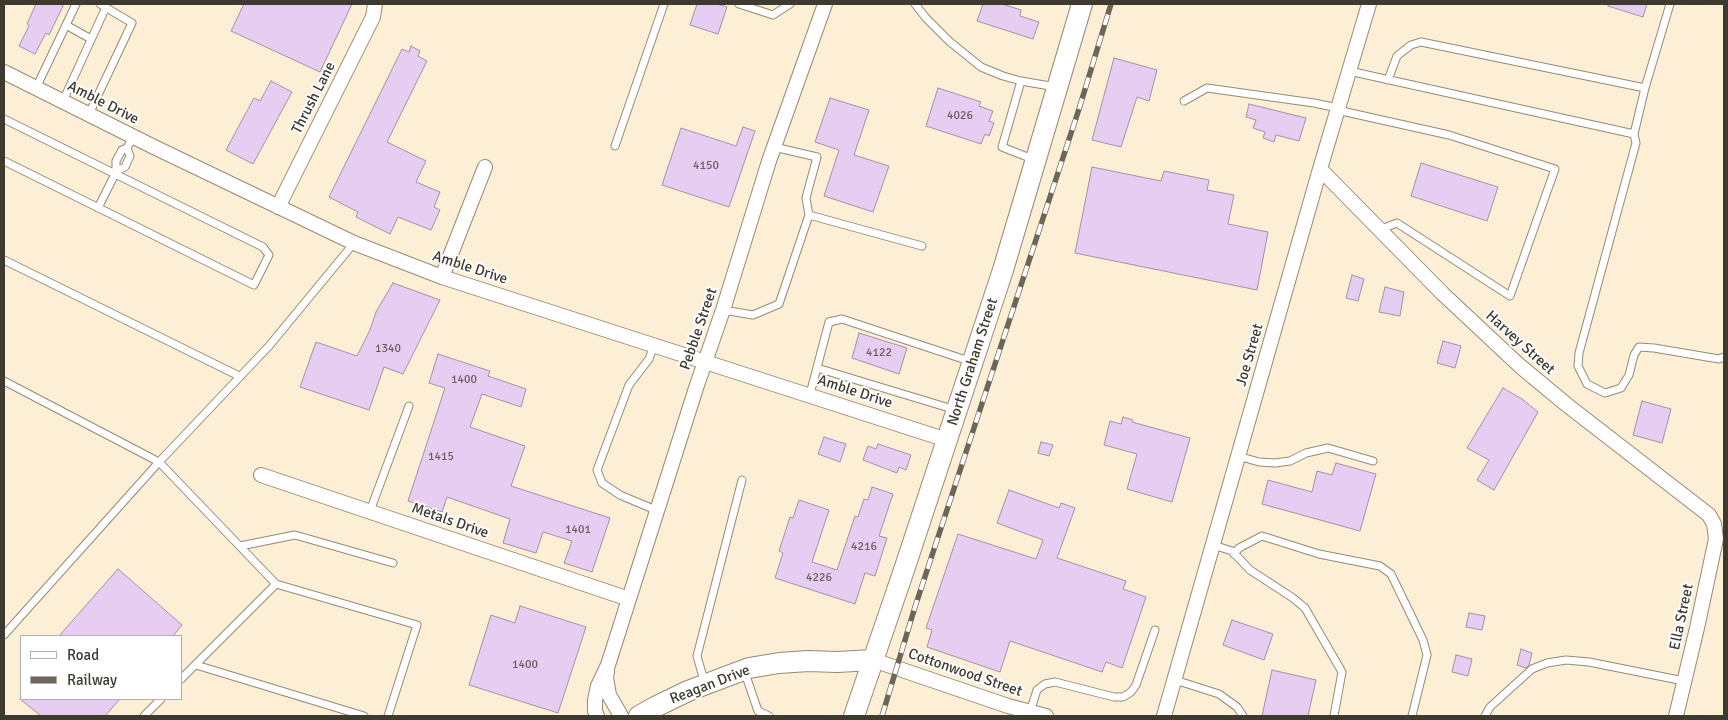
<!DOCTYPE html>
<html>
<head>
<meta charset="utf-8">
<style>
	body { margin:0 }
	#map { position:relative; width:1728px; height:720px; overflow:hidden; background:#fcefd6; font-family:Signika,sans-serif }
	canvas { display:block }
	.frame { position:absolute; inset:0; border:5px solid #3f3a30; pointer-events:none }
	.legend { position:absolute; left:20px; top:635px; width:162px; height:65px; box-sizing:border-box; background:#fff; border:1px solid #b2b0ac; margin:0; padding:6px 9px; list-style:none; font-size:15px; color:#3f3a30 }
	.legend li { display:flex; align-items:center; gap:10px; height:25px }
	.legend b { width:25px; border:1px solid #b2b0ac }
</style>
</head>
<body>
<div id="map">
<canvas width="1728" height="720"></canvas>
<div class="frame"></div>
<ul class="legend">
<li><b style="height:6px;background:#fff"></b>Road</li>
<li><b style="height:6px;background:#6d6658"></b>Railway</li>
</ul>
</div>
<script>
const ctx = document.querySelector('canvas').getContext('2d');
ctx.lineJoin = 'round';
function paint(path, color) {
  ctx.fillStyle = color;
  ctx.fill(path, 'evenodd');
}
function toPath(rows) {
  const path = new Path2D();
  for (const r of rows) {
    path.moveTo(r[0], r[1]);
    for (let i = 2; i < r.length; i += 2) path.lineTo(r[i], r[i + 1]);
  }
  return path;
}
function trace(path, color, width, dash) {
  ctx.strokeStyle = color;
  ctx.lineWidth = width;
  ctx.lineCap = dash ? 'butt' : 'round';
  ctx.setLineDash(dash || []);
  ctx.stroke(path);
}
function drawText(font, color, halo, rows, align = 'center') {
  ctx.font = font + ' Signika,sans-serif';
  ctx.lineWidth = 4;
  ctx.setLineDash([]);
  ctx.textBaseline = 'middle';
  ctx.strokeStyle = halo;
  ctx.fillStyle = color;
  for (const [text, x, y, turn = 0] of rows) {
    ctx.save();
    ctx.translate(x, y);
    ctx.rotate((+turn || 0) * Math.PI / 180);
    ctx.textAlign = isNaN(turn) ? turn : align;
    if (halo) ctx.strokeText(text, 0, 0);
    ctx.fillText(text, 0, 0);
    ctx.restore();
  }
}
const building = toPath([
	[36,4,64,4,49,35,46,33,35,54,19,46,29,26,27,24,36,4],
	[244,4,352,4,320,72,231,31,244,4],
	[697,4,717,4,727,7,718,34,690,25,697,4],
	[983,4,1002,4,1021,10,1020,16,1039,22,1033,39,977,21,983,4],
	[1608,4,1647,4,1643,17,1608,6,1608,4],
	[411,46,420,51,418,56,427,61,387,142,426,161,416,182,440,192,434,207,440,210,431,230,398,217,390,234,356,217,358,212,329,197,402,49,409,52,411,46],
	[1114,58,1157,70,1149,101,1137,97,1121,147,1092,140,1114,58],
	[271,81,292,92,253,164,226,150,254,98,260,101,271,81],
	[938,88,981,102,979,106,993,111,989,121,994,123,989,136,985,134,981,144,926,126,938,88],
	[830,98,869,110,854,155,889,166,873,212,824,196,839,150,815,142,830,98],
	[1249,104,1306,118,1299,141,1276,135,1274,142,1263,138,1265,132,1253,128,1256,120,1246,117,1249,104],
	[743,127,755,131,729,207,662,185,681,128,736,146,743,127],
	[1421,163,1498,187,1487,221,1411,196,1421,163],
	[1092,167,1161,181,1164,171,1209,180,1207,190,1234,195,1228,224,1268,232,1257,290,1075,253,1092,167],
	[1352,275,1364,279,1358,301,1346,298,1352,275],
	[393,283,440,300,403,374,384,367,369,410,300,387,316,342,357,356,370,330,376,312,393,283],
	[1385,287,1404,292,1400,316,1379,312,1385,287],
	[859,333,907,348,899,374,852,358,859,333],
	[1443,341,1461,346,1455,368,1437,363,1443,341],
	[438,354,490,371,488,376,526,389,521,407,482,394,470,427,525,446,511,486,610,518,592,572,564,563,572,541,543,532,536,553,503,543,510,519,447,497,442,512,408,501,445,388,429,383,438,354],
	[1503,388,1522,399,1538,412,1494,490,1477,480,1489,460,1467,448,1503,388],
	[1642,401,1671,409,1662,443,1633,435,1642,401],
	[1123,417,1133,420,1132,422,1190,438,1172,502,1127,489,1137,454,1104,445,1110,421,1121,424,1123,417],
	[824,437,846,444,840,462,818,454,824,437],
	[1041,442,1053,445,1049,456,1038,453,1041,442],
	[878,444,911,455,906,470,899,467,897,473,863,460,868,446,876,449,878,444],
	[1336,463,1376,474,1360,531,1262,504,1268,480,1312,492,1317,471,1332,475,1336,463],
	[872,487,893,494,879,536,887,538,875,576,865,573,855,604,775,578,783,553,779,551,790,517,793,518,799,500,829,510,812,562,837,570,855,516,858,517,864,499,868,500,872,487],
	[1009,490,1059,508,1061,503,1075,508,1057,558,1126,581,1123,589,1146,597,1122,668,1106,662,1102,672,1010,641,1000,672,927,647,932,630,926,628,958,534,1036,559,1043,540,997,523,1009,490],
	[118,569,182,625,173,636,59,636,118,569],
	[520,606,586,627,558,713,469,685,491,615,515,623,520,606],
	[1469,613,1485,616,1482,630,1466,627,1469,613],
	[1232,620,1273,634,1264,660,1223,645,1232,620],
	[1521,649,1532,653,1529,665,1526,668,1517,665,1521,649],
	[1456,655,1472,659,1468,676,1452,672,1456,655],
	[1272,670,1316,680,1308,716,1262,716,1272,670],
	[20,699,120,699,105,716,41,716,20,699]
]);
paint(building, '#e8cdf3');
trace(building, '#a091a6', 1);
const lane = toPath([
	[739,4,773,15,790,4],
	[915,4,926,18,949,41,981,67,1003,76,1021,81],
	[1670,4,1645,88,1634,134,1636,143,1579,353,1578,366,1587,384,1605,393,1621,388,1629,375,1634,355,1639,347,1654,348,1719,359,1724,357],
	[66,25,91,39],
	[1349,71,1634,134],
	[1388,80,1397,56,1411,45,1421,42,1645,88],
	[36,88,76,4],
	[63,101,106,7],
	[1184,101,1207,88,1314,103,1338,108],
	[1337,110,1449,135,1555,169,1510,296,1397,223,1379,230],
	[89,114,132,23,100,4],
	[4,119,263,247,269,255,254,285,4,161],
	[615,146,664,4],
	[774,147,817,157,806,198,809,215],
	[127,148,130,156,125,167,116,171,116,161,122,150,127,148,133,137],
	[1035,160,1002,147,1021,81,1056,87],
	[98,208,116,172],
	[4,260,239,376],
	[723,310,753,315,779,304,809,215,922,246],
	[654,345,649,359,629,385,597,470,602,483,620,495,658,511],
	[817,368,956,410],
	[4,381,159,462,269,346,354,243],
	[810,394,829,322,842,319,972,362],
	[1238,456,1259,462,1275,463,1290,461,1306,453,1328,448,1373,461],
	[370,511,409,406],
	[1213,545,1232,551,1250,570,1293,598,1305,608,1342,672,1334,716],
	[240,546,295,535,393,563],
	[1234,554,1239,548,1262,536,1319,554,1380,566,1391,574,1423,640,1427,655,1412,716],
	[276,584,417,625,388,716],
	[4,635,159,462,276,584,181,679],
	[196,665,364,716],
	[744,670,758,711,769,716],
	[1175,680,1219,694,1237,707,1243,716],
	[705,684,697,656,742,480],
	[1030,712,1037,690,1045,684,1055,682,1114,697,1123,697,1131,692,1136,685,1155,630],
	[144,716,161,699],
	[1485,716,1490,707,1532,669,1547,663,1566,660,1589,662,1684,681]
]);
const street = toPath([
	[4,72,154,147,354,243,442,277,947,440],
	[1320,169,1443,294,1520,366,1567,405,1709,515,1714,524,1716,539,1697,628,1676,716],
	[278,207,373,17,375,4],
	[442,277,485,167],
	[261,475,629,599],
	[873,660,1008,706,1046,716],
	[607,671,606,678,609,695,621,716],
	[597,716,595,711,595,700,598,686,608,665,697,385,723,310,769,161,825,4],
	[1164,716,1320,169,1369,4]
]);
const secondary = toPath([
	[639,716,655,707,688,691,749,668,779,663,808,661,837,662,873,660],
	[854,716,905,567,1003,270,1082,4]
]);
trace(lane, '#968a74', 9);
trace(street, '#968a74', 16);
trace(secondary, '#968a74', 22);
trace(lane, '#fff', 7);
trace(street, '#fff', 14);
trace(secondary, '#fff', 20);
const rail = toPath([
	[882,716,915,607,1079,109,1111,4]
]);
trace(rail, '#6d6658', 5.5);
trace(rail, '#fff', 4, [11]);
drawText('12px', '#695f61', null, [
	["4026",960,116],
	["4150",706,166],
	["1340",388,349],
	["4122",879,353],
	["1400",464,380],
	["1415",441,457],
	["1401",578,530],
	["4216",864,547],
	["4226",819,578],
	["1400",525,665]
]);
drawText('15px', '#3f3a30', '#fff', [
	["Thrush Lane",314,98,-63],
	["Amble Drive",103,103,27],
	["Amble Drive",470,268,18],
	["Pebble Street",699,329,-71],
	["Harvey Street",1520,343,42],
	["Joe Street",1250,355,-74],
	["North Graham Street",973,362,-72],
	["Amble Drive",855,392,18],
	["Metals Drive",450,521,19],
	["Ella Street",1682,617,-78],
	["Cottonwood Street",965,673,19],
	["Reagan Drive",710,685,-21]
]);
</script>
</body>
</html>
